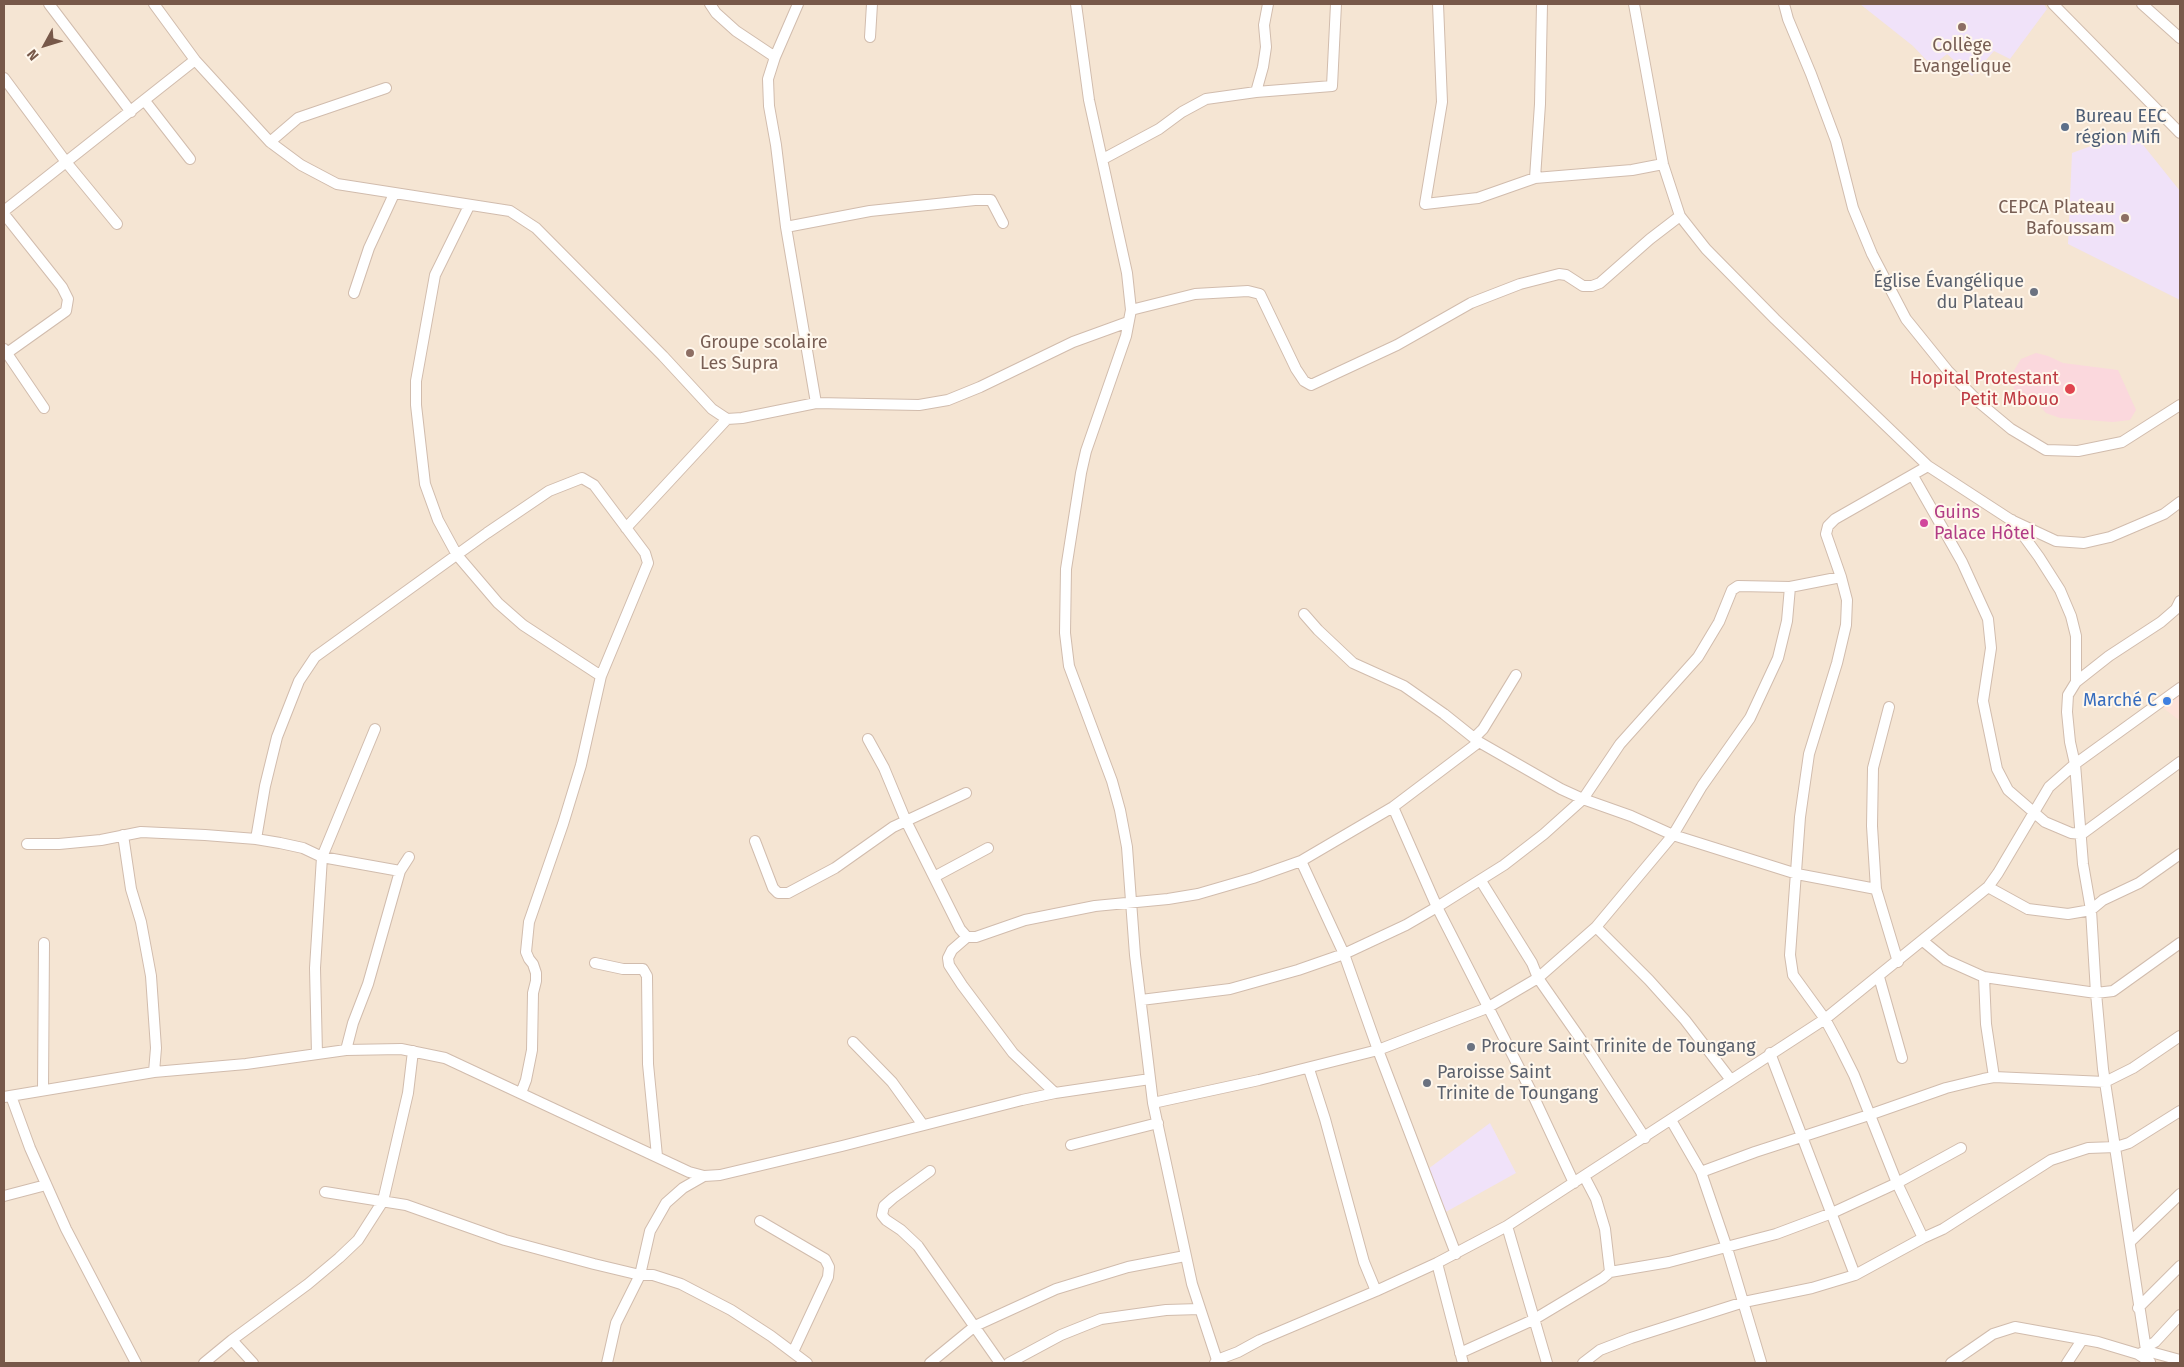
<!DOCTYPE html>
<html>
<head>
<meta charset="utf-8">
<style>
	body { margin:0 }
	#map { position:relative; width:2184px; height:1367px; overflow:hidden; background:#fdf3e5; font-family:"Fira Sans",sans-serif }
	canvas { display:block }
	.frame { position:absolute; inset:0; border:5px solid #775849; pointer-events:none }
	.north { position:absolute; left:20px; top:20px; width:50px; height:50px; -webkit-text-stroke:4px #fff7ec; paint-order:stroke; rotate:231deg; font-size:14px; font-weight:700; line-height:20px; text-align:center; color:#775849 }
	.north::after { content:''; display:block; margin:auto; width:18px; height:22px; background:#775849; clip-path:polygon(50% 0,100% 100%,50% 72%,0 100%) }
</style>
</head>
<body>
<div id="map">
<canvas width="2184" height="1367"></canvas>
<div class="frame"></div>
<div class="north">N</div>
</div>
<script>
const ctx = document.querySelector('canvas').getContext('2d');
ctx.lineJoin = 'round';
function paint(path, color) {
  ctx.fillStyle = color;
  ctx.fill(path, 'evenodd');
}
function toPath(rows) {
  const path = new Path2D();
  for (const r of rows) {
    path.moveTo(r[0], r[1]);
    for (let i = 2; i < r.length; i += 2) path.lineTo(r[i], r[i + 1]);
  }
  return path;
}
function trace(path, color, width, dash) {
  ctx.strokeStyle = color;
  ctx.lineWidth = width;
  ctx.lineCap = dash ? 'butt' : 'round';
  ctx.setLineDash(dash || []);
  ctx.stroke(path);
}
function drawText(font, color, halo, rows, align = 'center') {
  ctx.font = font + ' "Fira Sans",sans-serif';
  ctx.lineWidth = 4;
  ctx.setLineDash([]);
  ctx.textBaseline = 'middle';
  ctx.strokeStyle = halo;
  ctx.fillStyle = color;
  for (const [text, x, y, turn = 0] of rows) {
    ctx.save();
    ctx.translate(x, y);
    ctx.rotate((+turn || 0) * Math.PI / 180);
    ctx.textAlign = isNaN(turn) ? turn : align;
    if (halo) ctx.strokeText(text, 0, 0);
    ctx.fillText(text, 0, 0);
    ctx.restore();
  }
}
paint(toPath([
	[4,4,2180,4,2180,1363,4,1363]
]), '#f5e5d3');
paint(toPath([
	[2180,681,2180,721,2153,700]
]), '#fde2d8');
paint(toPath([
	[1860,4,2044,4,2047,9,2010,59,1994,51,1972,76,1947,54,1932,66,1913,46],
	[2132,131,2180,191,2180,300,2068,244,2072,153],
	[1490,1123,1516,1173,1444,1213,1428,1169]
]), '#f0e2f9');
paint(toPath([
	[2036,353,2048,356,2063,363,2118,370,2136,410,2130,420,2113,422,2060,418,2046,413,2038,404,2014,392,2013,372,2021,359]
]), '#fbd8dd');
const minor = toPath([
	[49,4,131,112],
	[154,4,195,60,270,142,301,165,337,184,510,211,536,228,663,356,712,409,727,419,742,418,816,403,919,405,948,400,980,387,1073,342,1128,322],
	[710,4,716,13,736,31,775,57],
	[798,4,775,57,768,79,769,106,776,145,786,227,816,403],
	[1076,4,1089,100,1127,273,1131,310,1126,336,1086,451,1081,473,1066,569,1065,633,1069,666,1112,781,1120,810,1127,847,1135,955,1153,1103,1192,1284,1218,1363],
	[1438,4,1442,102,1425,204,1478,198,1535,178,1632,170,1663,164],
	[1634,4,1663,164,1680,216,1706,249,1775,319,1928,466,2011,520,2056,541,2084,543,2110,537,2164,514,2180,502],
	[1784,4,1788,19,1811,74,1836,141,1853,208,1872,254,1906,319,1948,371,1981,404,2011,429,2046,450,2078,451,2122,442,2180,405],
	[2053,4,2180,133],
	[2142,4,2180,38],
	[870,37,872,4],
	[4,78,66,162,117,224],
	[1256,92,1263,67,1266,47,1264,25,1268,4],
	[145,101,190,159],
	[270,142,298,118,386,88],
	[1103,159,1159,129,1182,112,1206,99,1256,92,1332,86,1336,4],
	[1535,178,1540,104,1542,4],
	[469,206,435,275,416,381,416,405,425,484,438,520,457,555,498,603,523,625,601,676],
	[4,211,195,60],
	[4,214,62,287,68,299,66,311,7,353],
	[786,227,870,211,975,200,991,200,1003,223],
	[354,293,369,248,394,194],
	[1131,310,1195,294,1248,291,1260,294,1296,369,1304,381,1311,385,1397,345,1471,303,1520,284,1559,274,1566,275,1583,286,1592,286,1600,283,1650,239,1680,216],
	[4,349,44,408],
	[1913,476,1962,562,1988,619,1991,648,1983,701,1997,769,2008,790,2045,822,2071,833,2082,834,2180,762],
	[2012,520,2039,557,2060,590,2071,616,2076,636,2076,682],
	[626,528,727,419],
	[1304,614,1318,630,1353,663,1404,686,1444,714,1474,738],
	[1516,675,1483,729,1474,738,1479,742,1561,789,1583,799,1631,816,1673,835,1797,874,1876,889],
	[1889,707,1873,768,1872,826,1876,889,1898,962],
	[868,739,884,768,906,821,960,929,967,937,976,937,1025,920,1095,906,1168,899,1198,894,1253,878,1301,861,1393,807,1479,742],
	[1393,807,1437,907,1531,1091,1574,1183],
	[123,835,131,889,141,922,151,976,156,1048,154,1072],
	[256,839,265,786,277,737,299,681,315,657,487,533,549,491,582,478,594,485,645,553,648,563,601,676,581,765,563,824,529,922,526,952,529,959,533,964,536,973,536,981,533,993,532,1050,526,1080,521,1093],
	[755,841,773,888,778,893,788,893,835,868,893,827,966,793],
	[27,844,59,844,101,840,141,832,205,835,256,839,280,843,303,848,322,857,400,871],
	[1301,861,1344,954,1378,1050,1456,1254],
	[934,877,988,848],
	[1481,881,1532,963,1538,978,1584,1044,1645,1138],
	[1988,887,1998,873,2049,787,2075,764,2180,688],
	[1596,927,1649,980,1685,1020,1731,1080],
	[967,937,952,950,948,958,949,965,962,985,1013,1053,1055,1093],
	[1923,941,1946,960,1984,977,2096,993,2113,991,2180,943],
	[595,963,623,969,643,969,647,976,648,1064,657,1156],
	[1879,977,1902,1058],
	[1984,977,1986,1024,1994,1077],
	[1141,1000,1230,989,1298,970,1344,954,1406,925,1437,907,1504,865,1544,834,1583,799,1620,744,1698,657,1719,622,1732,590,1738,586,1790,587,1841,577],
	[853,1042,892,1082,923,1125],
	[346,1050,353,1023,368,984,400,871,409,857],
	[1770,1053,1855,1275],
	[317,1054,315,968,322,857,375,729],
	[1309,1069,1325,1119,1364,1262,1376,1291],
	[43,1090,44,943],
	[11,1096,30,1148,66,1229,136,1363],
	[4,1097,154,1072,246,1064,346,1050,401,1049,445,1058,689,1172,704,1176,720,1175,842,1146,1022,1100,1055,1093,1150,1079],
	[1153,1103,1259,1080,1378,1050,1487,1008,1538,978,1596,927,1673,835,1702,786,1750,718,1778,658,1787,621,1790,587],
	[1671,1120,1701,1172,1727,1248,1761,1362],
	[1071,1145,1158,1123],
	[930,1171,893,1198,884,1206,882,1215,886,1220,901,1230,918,1246,1000,1363],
	[1701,1172,1755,1152,1869,1115,1946,1088,1983,1079,1994,1077,2105,1082,2133,1068,2180,1036],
	[325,1192,406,1205,505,1240,594,1264,640,1275,653,1275,681,1284,731,1310,771,1336,807,1363],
	[4,1196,46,1185],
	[760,1221,825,1259,829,1267,828,1277,793,1352],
	[1507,1226,1547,1363],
	[1923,1238,1897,1183,1854,1075,1838,1043,1825,1019,1793,975,1790,955,1800,817,1809,754,1837,663,1846,625,1847,600,1841,577,1826,534,1828,526,1835,519,1928,466],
	[2130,1242,2180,1194],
	[1437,1263,1463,1363],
	[1610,1272,1669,1262,1776,1234,1832,1213,1897,1183,1961,1148],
	[2138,1308,2180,1266],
	[2146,1347,2155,1342,2180,1315],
	[1460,1353,1533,1320,1603,1278,1610,1272,1605,1229,1596,1199,1584,1176],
	[2141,1353,2147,1351,2180,1360],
	[204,1363,232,1340],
	[253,1363,232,1340,308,1284,339,1258,358,1240,383,1201,408,1093,413,1051],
	[607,1363,616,1323,640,1275,650,1231,666,1203,683,1188,704,1176],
	[930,1363,975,1326,1056,1289,1128,1267,1185,1256],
	[1009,1363,1061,1335,1101,1319,1166,1310,1200,1309],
	[1215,1363,1217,1360,1238,1352,1260,1340,1376,1291,1437,1263,1507,1226,1825,1019,1988,887,2028,909,2068,914,2091,910,2103,900,2139,883,2180,854],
	[1583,1363,1600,1350,1631,1338,1744,1302,1812,1288,1855,1275,1923,1238,1943,1229,2051,1160,2088,1148,2116,1147,2129,1143,2180,1111],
	[1951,1363,1993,1334,2015,1327,2098,1342,2138,1354,2150,1362],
	[2067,1363,2082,1340],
	[2148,1363,2103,1069,2096,993,2091,910,2083,864,2075,764,2070,742,2067,712,2068,695,2076,682,2109,656,2161,622,2176,609,2180,601]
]);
trace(minor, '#d1bcad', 12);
trace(minor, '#fff', 10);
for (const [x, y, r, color] of [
	[1962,27,5,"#8d6e63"],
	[2065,127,5,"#5c6f8a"],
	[2125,218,5,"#8d6e63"],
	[2034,292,5,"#6b7280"],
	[690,353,5,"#8d6e63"],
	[2070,389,6,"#e0444e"],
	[1924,523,5,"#d1479c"],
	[2167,701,5,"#3f7fe0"],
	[1471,1047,5,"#6b7280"],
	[1427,1083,5,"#6b7280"]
]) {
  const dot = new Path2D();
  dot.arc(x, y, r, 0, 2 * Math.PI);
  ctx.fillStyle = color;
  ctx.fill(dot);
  trace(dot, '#fff7ec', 2);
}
drawText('18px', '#785e54', '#fff7ec', [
	["Collège",1962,46],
	["Evangelique",1962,67],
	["CEPCA Plateau",2115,208,"right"],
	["Bafoussam",2115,229,"right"],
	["Groupe scolaire",700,343,"left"],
	["Les Supra",700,364,"left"]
]);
drawText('18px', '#4e5e75', '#fff7ec', [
	["Bureau EEC",2075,117],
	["région Mifi",2075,138]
], 'left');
drawText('18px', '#5b616d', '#fff7ec', [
	["Église Évangélique",2024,282,"right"],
	["du Plateau",2024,303,"right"],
	["Procure Saint Trinite de Toungang",1481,1047],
	["Paroisse Saint",1437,1073],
	["Trinite de Toungang",1437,1094]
], 'left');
drawText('18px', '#be3a42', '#fff7ec', [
	["Hopital Protestant",2059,379],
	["Petit Mbouo",2059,400]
], 'right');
drawText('18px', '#b23c85', '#fff7ec', [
	["Guins",1934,513],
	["Palace Hôtel",1934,534]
], 'left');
drawText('18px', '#366cbe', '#fff7ec', [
	["Marché C",2157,701]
], 'right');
</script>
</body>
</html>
